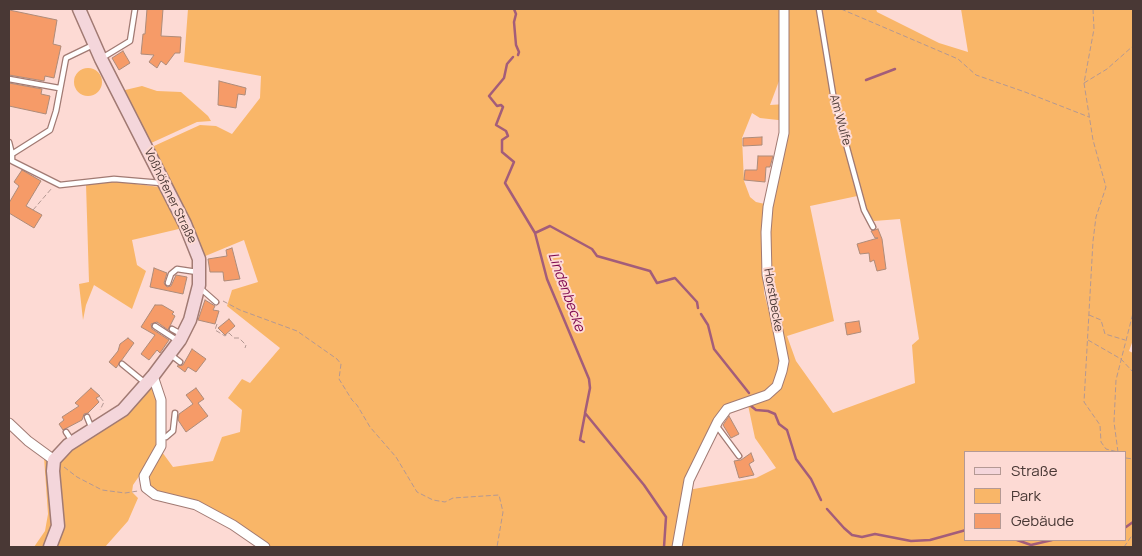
<!DOCTYPE html>
<html>
<head>
<meta charset="utf-8">
<style>
	body { margin:0 }
	#map { position:relative; width:1142px; height:556px; overflow:hidden; background:#fddad4; font-family:Manrope,sans-serif }
	canvas { display:block }
	.frame { position:absolute; inset:0; border:10px solid #493835; pointer-events:none }
	.legend { position:absolute; left:964px; top:451px; width:162px; height:90px; box-sizing:border-box; background:#fddad4; border:1px solid #b59994; margin:0; padding:6px 9px; list-style:none; font-size:15px; color:#493835 }
	.legend li { display:flex; align-items:center; gap:10px; height:25px }
	.legend b { width:25px; border:1px solid #b59994 }
</style>
</head>
<body>
<div id="map">
<canvas width="1142" height="556"></canvas>
<div class="frame"></div>
<ul class="legend">
<li><b style="height:6px;background:#f4d6db"></b>Straße</li>
<li><b style="height:14px;background:#f9b668"></b>Park</li>
<li><b style="height:14px;background:#f69b68"></b>Gebäude</li>
</ul>
</div>
<script>
const ctx = document.querySelector('canvas').getContext('2d');
ctx.lineJoin = 'round';
function paint(path, color) {
  ctx.fillStyle = color;
  ctx.fill(path, 'evenodd');
}
function toPath(rows) {
  const path = new Path2D();
  for (const r of rows) {
    if (r.length === 3) {
      path.moveTo(r[0] + r[2], r[1]);
      path.arc(r[0], r[1], r[2], 0, 2 * Math.PI);
      continue;
    }
    path.moveTo(r[0], r[1]);
    for (let i = 2; i < r.length; i += 2) path.lineTo(r[i], r[i + 1]);
  }
  return path;
}
function trace(path, color, width, dash) {
  ctx.strokeStyle = color;
  ctx.lineWidth = width;
  ctx.lineCap = dash ? 'butt' : 'round';
  ctx.setLineDash(dash || []);
  ctx.stroke(path);
}
function drawText(font, color, halo, rows, align = 'center') {
  ctx.font = font + ' Manrope,sans-serif';
  ctx.lineWidth = 4;
  ctx.setLineDash([]);
  ctx.textBaseline = 'middle';
  ctx.strokeStyle = halo;
  ctx.fillStyle = color;
  for (const [text, x, y, turn = 0] of rows) {
    ctx.save();
    ctx.translate(x, y);
    ctx.rotate((+turn || 0) * Math.PI / 180);
    ctx.textAlign = isNaN(turn) ? turn : align;
    if (halo) ctx.strokeText(text, 0, 0);
    ctx.fillText(text, 0, 0);
    ctx.restore();
  }
}
paint(toPath([
	[188,9,782,9,779,81,770,105,786,104,785,78,788,9,876,9,877,12,939,43,968,52,961,9,1133,9,1133,340,1129,351,1133,353,1133,547,270,547,217,512,195,502,157,494,150,488,148,477,162,452,173,467,213,461,222,437,240,432,242,410,228,398,242,379,250,383,280,348,227,306,232,290,258,282,244,240,203,257,190,226,151,150,154,146,200,125,216,126,232,134,260,98,261,76,184,62],
	[752,113,760,118,787,121,770,207,768,233,769,274,786,360,779,387,768,396,748,405,755,438,776,468,756,478,688,490,684,488,690,468,710,436,716,420,727,408,753,400,769,391,776,385,782,362,764,293,761,229,765,204,756,202,750,197,744,181,742,138],
	[862,195,866,210,874,221,900,219,919,339,912,345,915,383,833,413,796,361,787,336,834,321,810,206],
	[966,452,1126,452,1126,540,966,540],
	[88,82,14],
	[142,86,157,91,181,92,208,116,211,121,197,122,149,144,121,91],
	[111,181,160,187,183,228,132,240,137,265,146,271,132,309,94,285,86,305,83,320,79,284,89,282,86,184],
	[152,383,159,401,157,450,133,485,132,492,138,498,128,521,105,547,55,547,58,467,62,457],
	[44,457,49,460,53,519,46,547,34,547,45,531,48,514]
]), '#f9b668');
trace(toPath([
	[514,9,516,14,514,22,516,45,519,52,518,55],
	[513,57,507,64,504,78,489,96,497,106,501,105,503,107,496,125,506,131,508,136,502,140,502,152,514,162,505,183,535,233,547,279,589,379,590,388,585,413,644,485,666,517,664,547],
	[866,80,895,69],
	[535,233,550,226,592,249,597,256,650,271,657,283,675,278,697,302,698,308],
	[701,314,708,325,714,349,749,393],
	[751,406,756,410,768,411,775,414,779,424,787,430,796,459,811,479,821,500],
	[584,442,580,440,585,414],
	[827,509,844,528,852,535,862,537,875,534,911,541,930,540,966,530],
	[1126,527,1133,522],
	[1017,540,1031,545,1052,540]
]), '#a35d7a', 2.5);
const building = toPath([
	[147,9,163,9,161,36,181,37,180,53,175,53,166,65,161,61,157,68,149,62,154,55,141,54,143,34,145,34,147,9],
	[9,10,57,20,53,44,61,46,54,78,45,76,44,81,9,75,9,10],
	[123,51,130,63,119,70,112,58,123,51],
	[219,81,246,88,245,95,238,94,236,108,218,105,219,81],
	[9,83,42,89,41,94,50,96,46,114,9,106,9,83],
	[762,137,762,145,743,146,743,138,762,137],
	[758,156,773,156,770,167,766,167,765,182,744,180,745,170,757,170,758,156],
	[22,170,41,181,26,206,42,215,34,228,9,213,9,203,19,186,14,182,22,170],
	[878,229,882,239,886,269,877,271,874,260,870,262,869,253,860,254,857,244,878,238,875,238,871,231,878,229],
	[232,248,240,279,224,281,223,272,210,272,208,259,227,256,226,250,232,248],
	[154,268,167,273,164,283,167,287,171,286,176,275,187,277,183,294,150,287,154,268],
	[205,300,215,306,213,310,219,311,215,324,198,320,205,300],
	[155,305,162,305,174,312,172,314,175,316,168,330,157,322,151,324,152,329,169,340,160,353,157,350,149,360,141,354,155,335,141,327,155,305],
	[229,319,235,326,225,335,218,328,229,319],
	[859,321,861,332,847,335,845,323,859,321],
	[128,338,134,343,116,368,109,362,118,351,120,344,128,338],
	[192,349,206,359,196,372,188,367,185,372,177,366,183,365,192,349],
	[91,388,100,396,96,398,99,402,88,413,84,414,82,420,63,430,59,424,64,420,62,417,79,406,75,403,91,388],
	[196,388,204,399,198,403,208,416,186,432,178,420,179,414,193,404,186,395,196,388],
	[729,416,739,434,731,438,723,425,729,416],
	[751,453,754,461,749,464,754,475,739,478,734,461,741,460,751,453]
]);
paint(building, '#f69b68');
trace(building, '#ae8b79', 1);
const lane = toPath([
	[819,9,834,100,864,210,873,227],
	[93,45,66,58,56,111,50,130,12,154,12,161,60,185,114,179,161,183],
	[102,58,130,41,135,9],
	[9,79,59,88],
	[9,142,12,154],
	[168,283,171,274,177,269,197,272],
	[199,287,216,302],
	[155,326,178,341],
	[172,329,181,334],
	[171,355,180,362],
	[122,364,144,382],
	[87,417,92,429],
	[716,425,739,456],
	[66,432,72,441],
	[162,437,166,437,173,431,175,413]
]);
const street = toPath([
	[153,376,161,400,161,446,144,476,146,488,155,495,196,505,233,525,265,547],
	[9,423,28,441,54,460],
	[677,547,689,480,718,421,727,409,767,395,777,386,782,371,784,361,767,275,766,232,768,207,784,133,784,9]
]);
const secondary = toPath([
	[50,547,58,526,53,471,54,460,68,445,123,410,153,376,180,340,190,320,199,285,199,259,185,224,101,59,79,9]
]);
trace(lane, '#a17a73', 7);
trace(street, '#a17a73', 11);
trace(secondary, '#a17a73', 15);
trace(toPath([
	[841,9,958,59,976,75,1025,92,1089,117],
	[1093,9,1094,29,1084,83,1093,140,1106,187,1096,217,1093,241,1084,402,1100,425,1101,442,1106,449,1118,452],
	[1084,83,1107,69,1133,46],
	[33,210,52,188],
	[223,301,240,310,297,331,337,359,341,364,339,379,352,400,357,405,370,427,396,457,417,492,433,500,445,502,453,498,499,495,503,512,497,547],
	[1089,315,1101,320,1105,334,1125,340],
	[217,324,215,330,225,336,229,333,234,338,239,338,246,345,245,348],
	[1088,340,1121,359,1133,372],
	[100,397,104,402,100,410],
	[1118,452,1114,422,1116,380,1133,313],
	[1126,458,1133,459],
	[64,467,77,477,102,490,125,493,138,491],
	[1124,547,1133,534]
]), '#b39893', 1, [5, 2.5]);
trace(lane, '#fff', 4.5);
trace(street, '#fff', 9);
trace(secondary, '#f4d6db', 12);
drawText('12px', '#493835', '#fddad4', [
	["Am Wulfe",840,120,75],
	["Voßhöfener Straße",170,196,64],
	["Horstbecke",773,300,80]
]);
drawText('italic 14px', '#7f084f', '#fddad4', [
	["Lindenbecke",566,292,70]
]);
</script>
</body>
</html>
